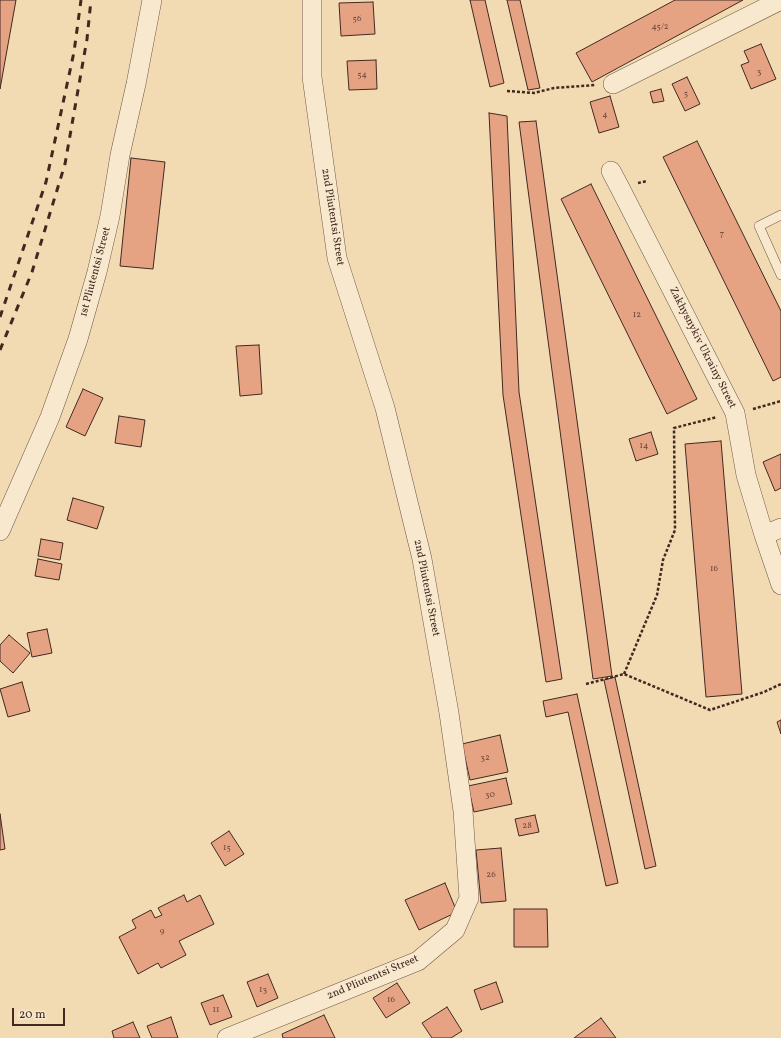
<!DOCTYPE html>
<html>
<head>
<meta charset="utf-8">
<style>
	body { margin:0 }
	#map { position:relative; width:781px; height:1038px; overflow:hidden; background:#f2dbb3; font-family:Vollkorn,serif }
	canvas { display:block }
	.scale { position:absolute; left:12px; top:1008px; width:53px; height:18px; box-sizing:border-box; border:2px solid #422920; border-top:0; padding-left:5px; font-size:12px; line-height:14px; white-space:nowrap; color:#422920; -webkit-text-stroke:3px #f7e8ce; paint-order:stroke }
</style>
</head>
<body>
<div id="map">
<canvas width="781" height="1038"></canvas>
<div class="scale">20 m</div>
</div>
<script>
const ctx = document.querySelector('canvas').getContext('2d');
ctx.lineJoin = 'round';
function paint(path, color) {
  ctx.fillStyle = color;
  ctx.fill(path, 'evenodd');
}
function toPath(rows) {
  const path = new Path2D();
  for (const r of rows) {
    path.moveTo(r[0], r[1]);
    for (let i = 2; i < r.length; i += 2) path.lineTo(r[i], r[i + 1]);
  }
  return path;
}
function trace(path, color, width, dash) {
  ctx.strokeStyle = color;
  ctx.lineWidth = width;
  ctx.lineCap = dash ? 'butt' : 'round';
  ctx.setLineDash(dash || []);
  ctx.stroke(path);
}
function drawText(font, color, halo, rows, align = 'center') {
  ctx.font = font + ' Vollkorn,serif';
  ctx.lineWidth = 4;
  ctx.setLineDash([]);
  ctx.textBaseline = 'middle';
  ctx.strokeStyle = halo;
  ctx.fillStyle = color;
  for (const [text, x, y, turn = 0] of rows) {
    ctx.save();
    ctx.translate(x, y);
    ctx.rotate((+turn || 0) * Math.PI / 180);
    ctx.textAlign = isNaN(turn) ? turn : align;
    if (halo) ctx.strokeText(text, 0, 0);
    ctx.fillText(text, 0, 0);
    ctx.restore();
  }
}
const building = toPath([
	[0,0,16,0,0,89,0,0],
	[470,0,485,0,504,83,490,87,470,0],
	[507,0,520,0,540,88,528,90,507,0],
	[675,0,743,0,592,82,576,53,675,0],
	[373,2,375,34,341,36,339,3,373,2],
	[761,44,776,79,751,89,741,65,749,62,744,51,761,44],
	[376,60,377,89,349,90,347,61,376,60],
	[687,77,700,104,685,111,672,84,687,77],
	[661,89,664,101,653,103,650,92,661,89],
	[610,96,619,127,599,133,590,102,610,96],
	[489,113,507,116,519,392,562,679,546,682,503,395,489,113],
	[536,121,612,676,593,679,519,122,536,121],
	[697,141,781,311,781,377,773,381,663,157,697,141],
	[131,158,165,162,153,269,120,266,131,158],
	[591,184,697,399,667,414,561,199,591,184],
	[259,345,262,394,240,396,236,346,259,345],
	[83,389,103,398,85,436,66,427,83,389],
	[119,416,145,420,141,447,115,443,119,416],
	[651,432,658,454,636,461,629,439,651,432],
	[721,441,742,694,706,697,685,444,721,441],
	[781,454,781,488,775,491,763,462,781,454],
	[73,498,104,507,97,529,67,520,73,498],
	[41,539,63,543,60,560,38,556,41,539],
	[38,559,62,564,59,580,35,576,38,559],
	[47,629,52,653,32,657,27,633,47,629],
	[9,635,30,653,13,673,0,661,0,645,9,635],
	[615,677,656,866,645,869,604,680,615,677],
	[22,682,30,711,8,717,0,689,22,682],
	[577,694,618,883,606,886,568,712,546,717,543,701,577,694],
	[781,720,781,734,777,722,781,720],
	[500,735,508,772,470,780,462,744,500,735],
	[506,778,512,804,474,812,468,786,506,778],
	[0,814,5,849,0,850,0,814],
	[535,815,539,832,519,836,515,819,535,815],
	[229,831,244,854,225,866,211,843,229,831],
	[501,848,506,901,481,903,476,850,501,848],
	[445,883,457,912,419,930,405,900,445,883],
	[184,895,187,902,200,895,214,924,179,941,186,955,161,968,158,963,138,974,119,937,136,928,132,920,151,910,155,918,162,915,158,908,184,895],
	[514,909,547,909,548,947,514,947,514,909],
	[268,974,278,998,257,1007,247,982,268,974],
	[496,982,503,1002,481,1010,474,990,496,982],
	[397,983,410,1003,386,1018,373,998,397,983],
	[223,995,232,1017,210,1025,201,1003,223,995],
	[447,1007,462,1031,451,1038,432,1038,422,1023,447,1007],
	[324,1015,335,1038,283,1038,282,1034,324,1015],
	[171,1017,178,1038,152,1038,147,1026,171,1017],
	[601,1018,616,1038,574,1038,601,1018],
	[133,1022,140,1038,114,1038,112,1031,133,1022]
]);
paint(building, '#e6a384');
trace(building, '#422920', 1);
const lane = toPath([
	[781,215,759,226,781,275]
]);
const street = toPath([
	[613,84,781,0],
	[611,171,620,188,735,413,746,475,764,535,781,585],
	[0,531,50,417,78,339,97,272,110,216,120,155,136,84,152,0],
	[764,535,781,528],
	[227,1038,418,961,455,930,469,898,463,811,449,713,422,559,385,408,337,258,312,77,312,0]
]);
trace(lane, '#6e5645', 10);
trace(street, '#6e5645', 20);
trace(toPath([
	[507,91,534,93,554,88,595,85],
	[638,183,647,181],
	[753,409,781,401],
	[624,674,657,595,663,560,675,530,674,428,717,417],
	[586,684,624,674,710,710,764,692,781,684]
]), '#422920', 2.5, [3, 2]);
trace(lane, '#f7e8ce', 9);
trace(street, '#f7e8ce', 19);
trace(toPath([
	[0,317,46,182,74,52,81,0],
	[0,350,32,272,65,164,87,39,91,0]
]), '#422920', 3, [7, 7]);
drawText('9px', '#6b4839', null, [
	["56",357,19],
	["45/2",660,27],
	["3",759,72],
	["54",362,75],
	["5",686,94],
	["4",605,115],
	["7",722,234],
	["12",637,315],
	["14",644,446],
	["16",714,569],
	["32",485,758],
	["30",490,795],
	["28",527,826],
	["15",227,848],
	["26",491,875],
	["9",162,932],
	["13",263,990],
	["16",391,1000],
	["11",216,1010]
]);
drawText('11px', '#422920', '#f7e8ce', [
	["2nd Pliutentsi Street",332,217,81],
	["1st Pliutentsi Street",96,272,-75],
	["Zakhysnykiv Ukrainy Street",702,348,63],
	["2nd Pliutentsi Street",426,588,79],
	["2nd Pliutentsi Street",373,978,-23]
]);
</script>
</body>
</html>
